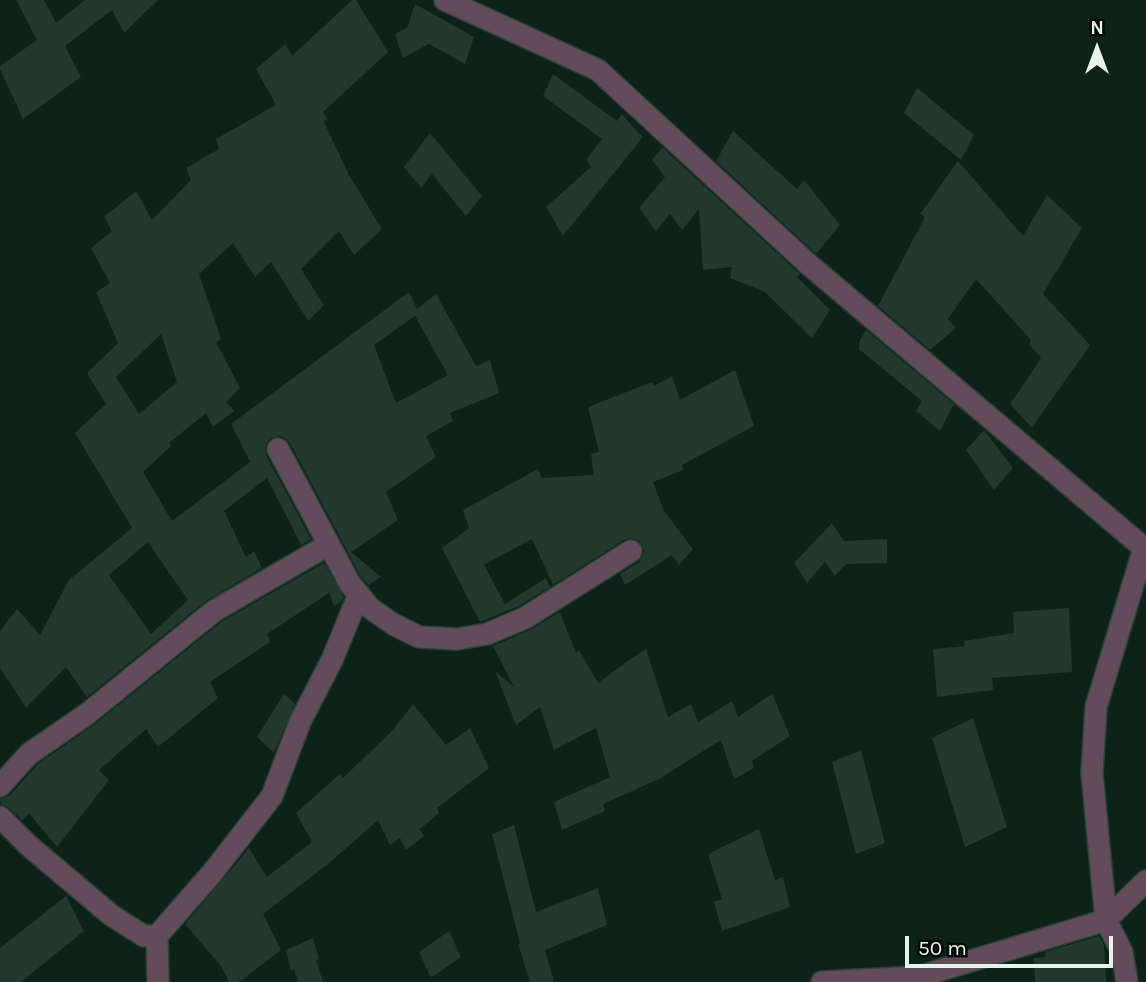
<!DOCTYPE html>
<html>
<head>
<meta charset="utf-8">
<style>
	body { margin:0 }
	#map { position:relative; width:1146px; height:982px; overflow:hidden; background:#0d2319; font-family:Karla,sans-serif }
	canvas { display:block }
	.north { position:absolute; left:1062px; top:14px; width:70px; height:70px; -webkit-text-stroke:5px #030a06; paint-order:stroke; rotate:0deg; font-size:19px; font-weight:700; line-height:28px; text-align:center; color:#e6f4ec }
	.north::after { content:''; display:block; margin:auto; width:24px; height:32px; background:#e6f4ec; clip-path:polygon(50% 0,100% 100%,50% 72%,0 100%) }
	.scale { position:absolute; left:905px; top:936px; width:208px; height:32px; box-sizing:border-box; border:4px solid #e6f4ec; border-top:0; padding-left:9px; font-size:21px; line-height:24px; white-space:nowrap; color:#e6f4ec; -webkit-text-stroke:5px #030a06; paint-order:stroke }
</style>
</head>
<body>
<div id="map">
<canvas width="1146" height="982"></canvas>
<div class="north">N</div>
<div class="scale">50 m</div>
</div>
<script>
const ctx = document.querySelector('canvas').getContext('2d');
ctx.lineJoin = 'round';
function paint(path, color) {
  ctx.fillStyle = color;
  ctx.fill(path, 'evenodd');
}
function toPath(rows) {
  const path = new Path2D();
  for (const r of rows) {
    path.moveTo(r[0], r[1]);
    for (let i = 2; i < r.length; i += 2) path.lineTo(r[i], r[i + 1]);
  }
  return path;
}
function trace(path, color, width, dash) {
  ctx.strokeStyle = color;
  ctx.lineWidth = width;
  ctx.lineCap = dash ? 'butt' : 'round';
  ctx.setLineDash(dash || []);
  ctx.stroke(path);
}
paint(toPath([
	[16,0,44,0,56,23,85,0,158,0,124,33,112,10,65,46,81,77,23,119,0,69,0,66,37,40],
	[352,0,356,0,388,52,323,112,327,119,324,122,349,175,382,229,354,255,339,231,301,269,324,305,308,321,271,262,255,277,233,243,199,274,221,339,216,342,240,388,226,402,234,411,213,427,206,413,169,443,171,446,143,472,172,521,250,462,231,424,409,292,417,309,436,294,476,366,490,360,499,393,450,413,453,421,426,436,436,457,386,492,398,520,351,552,381,577,368,585,361,577,290,443,285,438,279,436,271,438,267,442,265,448,266,455,311,539,301,545,267,478,224,511,246,557,254,551,262,568,206,601,87,697,66,667,26,708,0,668,0,631,17,609,40,635,69,580,132,528,75,433,106,404,87,373,118,343,96,292,110,283,91,248,112,231,104,217,136,191,152,220,191,180,186,168,219,149,216,139,276,105,256,69,285,44,292,56],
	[415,316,448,375,396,403,374,345],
	[161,334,177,382,139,414,116,377],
	[148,542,188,600,151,634,109,575],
	[415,4,474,37,465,64,429,44,403,58,395,34,407,28],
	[553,74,617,121,622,114,634,128,643,137,563,236,546,207,591,167,586,160,602,139,543,96],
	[917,88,974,135,961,160,904,113],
	[733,131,797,189,804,180,840,225,816,254,716,161],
	[430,133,482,196,466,216,432,174,421,188,404,167],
	[662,147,800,274,797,277,830,310,812,338,765,292,730,278,732,267,703,270,699,209,682,230,670,214,656,231,639,208,665,177,652,160],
	[958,161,1023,236,1047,195,1082,228,1043,294,1090,345,1032,428,1010,404,1041,358,1029,344,1031,340,976,279,948,319,956,328,930,350,878,306,925,217,920,214],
	[866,330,954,404,940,431,916,411,922,401,859,349,859,342],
	[735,370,754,426,682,465,683,470,653,482,664,511,693,549,679,565,672,555,625,585,620,574,639,562,643,556,644,551,642,545,638,540,630,538,624,540,553,585,532,539,484,565,505,604,546,578,550,587,519,606,480,622,442,548,469,528,463,510,538,469,542,478,594,475,591,454,599,452,588,407,652,382,654,386,672,376,680,400],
	[984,430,1013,468,994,490,966,450],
	[832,523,844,541,887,539,887,563,846,564,835,576,825,562,807,583,794,563],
	[324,563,344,597,342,601,334,606,329,593,267,634,270,642,210,682,218,698,158,747,146,729,99,770,109,780,57,847,29,813,22,820,9,808,1,804,0,799,10,795,38,764,95,724,221,622],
	[1069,608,1072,672,992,678,993,690,937,697,933,649,965,646,964,641,1014,633,1013,612],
	[560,612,576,653,579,650,598,683,629,660,646,649,668,717,691,704,698,722,732,701,738,717,772,694,790,736,752,761,754,768,734,779,721,740,659,779,603,804,605,811,562,830,554,802,610,777,596,728,554,750,540,707,516,725,495,671,514,687,493,646,530,630],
	[284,694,295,704,274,753,257,737],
	[413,704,446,745,470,728,489,768,437,808,439,813,420,829,424,836,406,850,400,838,390,845,378,820,328,864,263,914,281,950,239,982,229,982,221,966,185,924,249,848,267,877,312,842,296,813,340,774,343,778,393,730],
	[973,718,1007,827,965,847,932,738],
	[861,750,885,843,856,854,832,762],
	[514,825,536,912,598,888,607,925,545,950,554,982,530,982,518,944,520,943,492,834],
	[759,829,775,880,783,877,790,907,722,931,714,902,722,899,708,854],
	[66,896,84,931,21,982,0,982,0,948],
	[449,931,461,957,431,978,419,952],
	[1099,936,1104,945,1106,982,1035,982,1034,958,1046,957,1045,952],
	[313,938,319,959,316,960,323,982,298,982,294,969,291,971,286,950]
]), '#22392d');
const street = toPath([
	[445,0,598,70,807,263,1144,548,1096,707,1092,773,1106,920,1122,952,1127,982],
	[278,449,350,584,370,608,393,624,419,637,457,639,487,634,525,618,631,551],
	[0,786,29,754,87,714,214,611,328,545],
	[0,817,28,845,111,915,144,936,157,936,213,872,272,796,300,722,332,660,359,594],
	[157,936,158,982],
	[822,982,918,977],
	[921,982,918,977,1106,920,1146,881]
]);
trace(street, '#2b4037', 24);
trace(street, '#634c59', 21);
</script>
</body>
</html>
